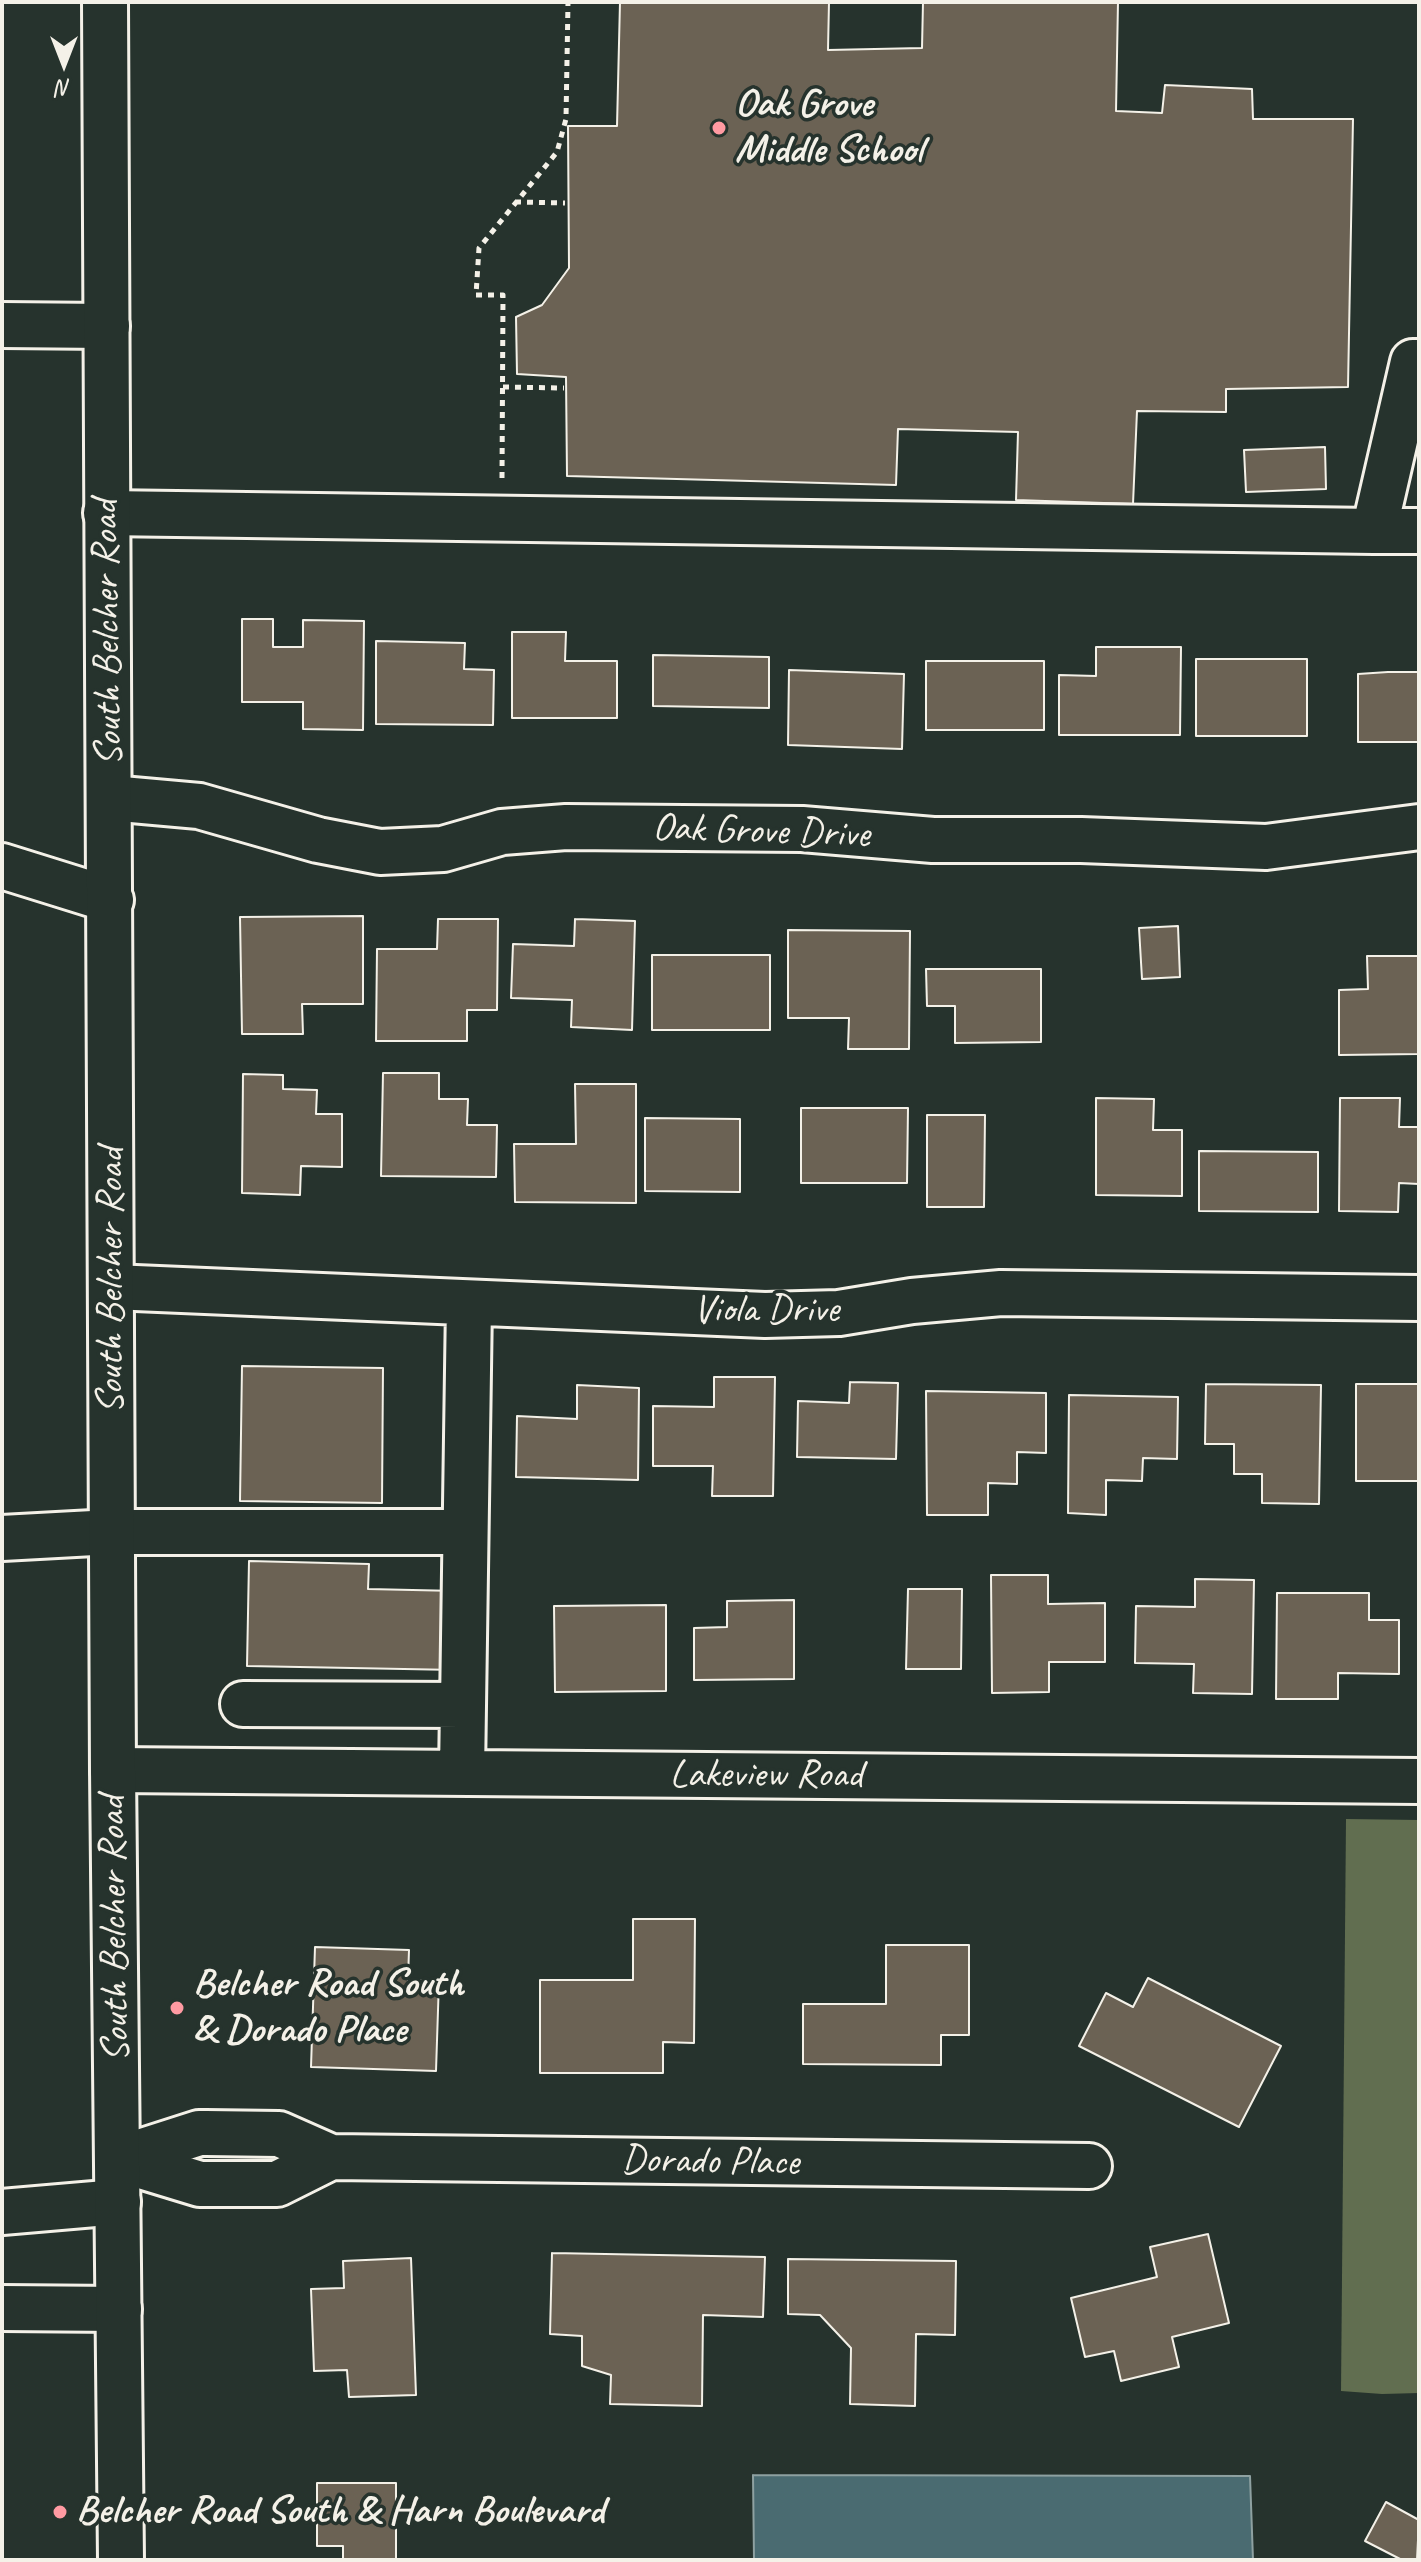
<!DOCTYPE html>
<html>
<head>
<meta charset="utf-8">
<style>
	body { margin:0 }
	#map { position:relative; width:1421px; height:2562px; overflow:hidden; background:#26332d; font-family:Caveat,sans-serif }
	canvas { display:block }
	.frame { position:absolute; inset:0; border:4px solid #f4f1e8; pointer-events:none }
	.north { position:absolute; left:24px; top:24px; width:80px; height:80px; -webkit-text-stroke:6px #26332d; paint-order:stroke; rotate:180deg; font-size:22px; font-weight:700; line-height:32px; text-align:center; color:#f4f1e8 }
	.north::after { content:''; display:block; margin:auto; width:28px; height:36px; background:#f4f1e8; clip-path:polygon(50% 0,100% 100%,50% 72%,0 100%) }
</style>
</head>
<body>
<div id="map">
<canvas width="1421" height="2562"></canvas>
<div class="frame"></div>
<div class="north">N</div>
</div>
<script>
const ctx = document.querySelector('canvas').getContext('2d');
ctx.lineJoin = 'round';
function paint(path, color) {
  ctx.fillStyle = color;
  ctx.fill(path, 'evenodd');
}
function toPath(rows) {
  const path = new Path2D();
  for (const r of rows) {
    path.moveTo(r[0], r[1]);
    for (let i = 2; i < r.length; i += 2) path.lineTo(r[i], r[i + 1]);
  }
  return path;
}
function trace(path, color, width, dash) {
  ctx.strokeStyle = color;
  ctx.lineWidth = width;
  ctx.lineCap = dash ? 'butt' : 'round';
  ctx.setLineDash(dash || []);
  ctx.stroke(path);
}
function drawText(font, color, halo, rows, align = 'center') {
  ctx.font = font + ' Caveat,sans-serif';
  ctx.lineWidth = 7;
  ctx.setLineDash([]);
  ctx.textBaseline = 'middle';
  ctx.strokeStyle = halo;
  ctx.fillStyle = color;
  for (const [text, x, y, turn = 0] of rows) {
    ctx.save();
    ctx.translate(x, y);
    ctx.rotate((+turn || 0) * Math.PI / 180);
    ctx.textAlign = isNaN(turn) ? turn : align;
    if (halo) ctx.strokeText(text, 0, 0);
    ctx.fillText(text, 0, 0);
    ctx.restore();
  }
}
paint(toPath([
	[1346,1819,1419,1820,1419,2393,1382,2394,1341,2391]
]), '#616e50');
const water = toPath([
	[753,2475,1250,2476,1253,2560,754,2560,753,2475]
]);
paint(water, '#4a6b71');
trace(water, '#8ea1a1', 2);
const building = toPath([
	[620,2,829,2,828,50,922,48,923,2,1118,2,1116,111,1162,113,1165,85,1252,89,1253,119,1353,119,1348,387,1226,389,1226,412,1137,411,1133,504,1016,500,1018,432,898,429,896,485,567,476,566,377,517,374,516,317,542,305,569,268,568,126,617,126,620,2],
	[1325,447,1326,489,1246,492,1244,450,1325,447],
	[242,619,273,619,273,647,303,647,303,620,364,621,363,730,303,729,303,702,242,702,242,619],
	[512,632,566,632,565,661,617,661,617,718,512,718,512,632],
	[376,641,465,643,464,669,494,670,493,725,376,724,376,641],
	[1096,647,1181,647,1180,735,1059,735,1059,675,1096,676,1096,647],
	[653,655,769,657,769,708,653,706,653,655],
	[1196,659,1307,659,1307,736,1196,736,1196,659],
	[926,661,1044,661,1044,730,926,730,926,661],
	[789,670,904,674,902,749,788,745,789,670],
	[1388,672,1419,672,1419,742,1358,742,1358,674,1388,672],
	[363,916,363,1004,302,1004,303,1034,242,1034,240,917,363,916],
	[438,919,498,919,497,1010,467,1010,467,1041,376,1041,377,949,437,949,438,919],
	[575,919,635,921,632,1030,571,1027,572,1000,511,998,513,944,574,946,575,919],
	[1178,926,1180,977,1142,979,1139,928,1178,926],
	[788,930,910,931,909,1049,848,1049,849,1018,788,1018,788,930],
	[652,955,770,955,770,1030,652,1030,652,955],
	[1367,956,1419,956,1419,1054,1339,1055,1339,990,1368,989,1367,956],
	[926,969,1041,969,1041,1042,955,1043,955,1006,927,1006,926,969],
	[383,1073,439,1073,439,1099,468,1099,467,1125,497,1125,496,1177,381,1176,383,1073],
	[243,1074,283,1075,283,1089,317,1090,316,1114,342,1114,342,1167,301,1166,300,1195,242,1193,243,1074],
	[575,1084,636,1084,636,1203,515,1202,514,1144,576,1144,575,1084],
	[1096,1098,1154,1099,1153,1130,1182,1130,1182,1196,1096,1195,1096,1098],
	[1340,1098,1400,1098,1399,1127,1419,1127,1419,1184,1399,1183,1398,1212,1339,1211,1340,1098],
	[801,1108,908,1108,907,1183,801,1183,801,1108],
	[927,1115,985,1115,984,1207,927,1207,927,1115],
	[645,1118,740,1119,740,1192,645,1191,645,1118],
	[1199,1151,1318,1152,1318,1212,1199,1211,1199,1151],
	[242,1366,383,1368,382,1503,240,1501,242,1366],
	[714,1377,775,1377,773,1496,712,1496,713,1466,653,1466,653,1406,714,1407,714,1377],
	[850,1382,898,1383,896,1459,797,1457,798,1401,849,1403,850,1382],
	[1206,1384,1321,1385,1319,1504,1262,1503,1262,1474,1234,1474,1234,1444,1205,1444,1206,1384],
	[1356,1384,1419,1384,1419,1481,1356,1481,1356,1384],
	[577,1385,639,1388,638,1480,516,1477,517,1416,577,1419,577,1385],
	[926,1391,1046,1393,1046,1453,1017,1452,1017,1484,988,1483,988,1515,927,1515,926,1391],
	[1069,1395,1178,1397,1177,1459,1143,1458,1142,1481,1106,1480,1106,1515,1068,1513,1069,1395],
	[249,1561,369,1564,368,1589,457,1591,456,1670,247,1666,249,1561],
	[991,1575,1048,1575,1048,1604,1105,1603,1105,1662,1049,1662,1049,1692,992,1693,991,1575],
	[1195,1579,1254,1580,1252,1694,1193,1693,1194,1664,1135,1663,1136,1606,1195,1607,1195,1579],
	[908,1589,962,1589,961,1669,906,1669,908,1589],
	[1277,1593,1369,1593,1369,1620,1399,1620,1399,1674,1338,1673,1338,1699,1276,1699,1277,1593],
	[794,1600,794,1679,694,1680,694,1628,727,1627,727,1601,794,1600],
	[666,1605,666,1691,555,1692,554,1606,666,1605],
	[633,1919,695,1919,694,2043,663,2042,663,2073,540,2073,540,1980,633,1980,633,1919],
	[886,1945,969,1945,969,2035,941,2035,941,2065,803,2064,803,2004,886,2004,886,1945],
	[315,1947,409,1950,408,1980,439,1980,436,2071,311,2067,315,1947],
	[1148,1978,1281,2046,1239,2127,1079,2046,1106,1993,1133,2007,1148,1978],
	[1208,2234,1229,2323,1172,2337,1179,2367,1121,2381,1114,2351,1085,2357,1071,2298,1157,2277,1150,2247,1208,2234],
	[552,2253,765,2257,763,2317,703,2315,702,2406,610,2404,611,2375,582,2366,582,2336,550,2334,552,2253],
	[411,2258,416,2395,349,2397,347,2370,314,2371,311,2289,344,2288,343,2261,411,2258],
	[788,2259,956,2261,955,2335,916,2334,915,2406,850,2404,851,2348,820,2315,788,2314,788,2259],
	[317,2483,396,2483,396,2560,343,2560,343,2546,317,2546,317,2483],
	[1386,2502,1419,2520,1417,2560,1402,2560,1365,2541,1386,2502]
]);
paint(building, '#6b6254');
trace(building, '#f4f1e8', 2);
const minor = toPath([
	[2,325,107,326],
	[106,513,1374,531,1413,362,1419,362],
	[1374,531,1419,531],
	[110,798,199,806,318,840,380,852,443,849,502,832,566,827,802,829,933,840,1081,840,1266,847,1419,827],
	[2,866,111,900],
	[112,1287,765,1315,839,1313,912,1301,1001,1293,1419,1298],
	[2,1538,112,1532,465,1532],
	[243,1704,463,1705],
	[113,1770,1419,1781],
	[462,1773,469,1303],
	[118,2159,199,2133,206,2133,279,2134,331,2157,1089,2166],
	[118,2159,200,2184,277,2184,331,2157],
	[2,2212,118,2202],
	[2,2308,119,2309]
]);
const major = toPath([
	[105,2,113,1770,121,2560]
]);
trace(minor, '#f4f1e8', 50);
trace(major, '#f4f1e8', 50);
trace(toPath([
	[515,202,565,203],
	[503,387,564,388],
	[502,478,503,295,476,295,479,248,557,152,566,119,568,2]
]), '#f4f1e8', 5, [6, 6]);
trace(minor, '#26332d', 44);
trace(major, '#26332d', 44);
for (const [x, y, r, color] of [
	[719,128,8,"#ff9aa2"],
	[177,2008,8,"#ff9aa2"],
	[60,2512,8,"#ff9aa2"]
]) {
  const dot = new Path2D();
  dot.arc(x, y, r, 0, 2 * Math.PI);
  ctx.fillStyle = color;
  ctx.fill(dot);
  trace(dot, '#26332d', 3);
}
drawText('bold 40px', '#f4f1e8', '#26332d', [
	["Oak Grove",735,105],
	["Middle School",735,151],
	["Belcher Road South",193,1985],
	["& Dorado Place",193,2031],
	["Belcher Road South & Harn Boulevard",76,2512]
], 'left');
drawText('40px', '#f4f1e8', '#26332d', [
	["South Belcher Road",108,633,-91],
	["Oak Grove Drive",761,832,2],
	["South Belcher Road",112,1281,-90],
	["Viola Drive",766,1311],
	["Lakeview Road",766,1776],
	["South Belcher Road",115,1929,-91],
	["Dorado Place",710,2162,1]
]);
</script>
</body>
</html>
